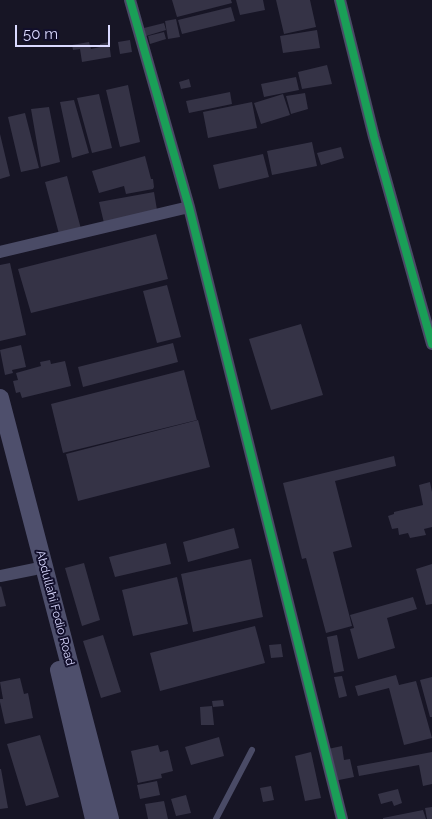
<!DOCTYPE html>
<html>
<head>
<meta charset="utf-8">
<style>
	body { margin:0 }
	#map { position:relative; width:432px; height:819px; overflow:hidden; background:#171525; font-family:Raleway,sans-serif }
	canvas { display:block }
	.scale { position:absolute; left:15px; top:25px; width:95px; height:22px; box-sizing:border-box; border:2px solid #dad9ff; border-top:0; padding-left:6px; font-size:15px; line-height:18px; white-space:nowrap; color:#dad9ff; -webkit-text-stroke:4px #120f2b; paint-order:stroke }
</style>
</head>
<body>
<div id="map">
<canvas width="432" height="819"></canvas>
<div class="scale">50 m</div>
</div>
<script>
const ctx = document.querySelector('canvas').getContext('2d');
ctx.lineJoin = 'round';
function paint(path, color) {
  ctx.fillStyle = color;
  ctx.fill(path, 'evenodd');
}
function toPath(rows) {
  const path = new Path2D();
  for (const r of rows) {
    path.moveTo(r[0], r[1]);
    for (let i = 2; i < r.length; i += 2) path.lineTo(r[i], r[i + 1]);
  }
  return path;
}
function trace(path, color, width, dash) {
  ctx.strokeStyle = color;
  ctx.lineWidth = width;
  ctx.lineCap = dash ? 'butt' : 'round';
  ctx.setLineDash(dash || []);
  ctx.stroke(path);
}
function drawText(font, color, halo, rows, align = 'center') {
  ctx.font = font + ' Raleway,sans-serif';
  ctx.lineWidth = 4;
  ctx.setLineDash([]);
  ctx.textBaseline = 'middle';
  ctx.strokeStyle = halo;
  ctx.fillStyle = color;
  for (const [text, x, y, turn = 0] of rows) {
    ctx.save();
    ctx.translate(x, y);
    ctx.rotate((+turn || 0) * Math.PI / 180);
    ctx.textAlign = isNaN(turn) ? turn : align;
    if (halo) ctx.strokeText(text, 0, 0);
    ctx.fillText(text, 0, 0);
    ctx.restore();
  }
}
paint(toPath([
	[172,0,231,0,232,3,177,17],
	[236,0,263,0,265,10,240,15],
	[276,0,310,0,316,27,284,34],
	[231,7,235,21,182,34,178,20],
	[176,19,180,37,168,39,165,21],
	[164,23,166,30,146,36,144,28],
	[317,30,320,48,283,53,280,36],
	[164,32,166,39,150,44,148,36],
	[130,40,132,52,120,54,118,42],
	[89,42,91,49,100,47,100,44,109,42,111,57,82,62,80,49,73,50,72,45],
	[327,65,332,84,302,89,298,72],
	[296,77,299,90,264,97,261,84],
	[189,79,191,87,181,89,179,82],
	[128,85,140,142,120,147,106,90],
	[230,92,232,104,189,113,186,101],
	[305,93,308,109,291,114,286,96],
	[99,94,112,148,92,153,77,98],
	[283,94,290,115,261,124,254,103],
	[74,100,89,153,72,158,60,102],
	[252,102,257,128,208,138,203,112],
	[49,107,60,162,41,167,31,109],
	[25,113,39,168,21,172,8,117],
	[0,134,10,176,0,179],
	[312,142,317,166,272,175,267,151],
	[341,147,344,158,321,165,317,153],
	[263,154,269,177,219,189,213,165],
	[145,156,151,179,153,179,154,187,153,189,126,194,124,186,99,193,92,171],
	[67,176,81,229,59,234,45,182],
	[154,192,157,210,104,223,99,202],
	[156,234,168,279,31,313,18,269],
	[10,263,26,335,0,341,0,265],
	[167,285,181,337,157,343,143,291],
	[301,324,323,395,271,410,249,339],
	[173,343,178,362,83,387,78,367],
	[21,345,26,367,12,370,13,373,5,375,0,350],
	[50,360,51,364,65,361,71,386,22,398,20,392,16,393,13,381,18,380,16,373,41,366,40,362],
	[184,370,197,420,63,453,51,404],
	[198,420,210,467,78,501,66,454],
	[394,456,396,466,335,481,352,547,333,552,352,626,326,633,306,558,302,559,283,483],
	[430,482,432,492,432,527,424,529,426,535,410,538,408,533,399,535,398,528,392,529,388,516,394,514,394,512,423,505,419,485],
	[234,528,239,548,188,562,183,542],
	[166,543,171,564,115,577,109,557],
	[251,559,263,617,193,632,181,574],
	[84,563,100,620,82,626,65,568],
	[432,564,432,604,426,605,416,569],
	[177,577,188,624,133,636,122,590],
	[1,586,6,606,0,607,0,587],
	[413,597,417,609,387,618,395,648,358,659,350,629,354,628,350,615],
	[255,626,265,663,160,691,150,653],
	[103,635,121,692,101,698,83,641],
	[337,635,344,671,334,673,327,637],
	[281,644,283,657,271,658,269,645],
	[396,675,399,685,416,681,432,738,404,745,389,688,358,696,355,686],
	[342,676,347,696,339,698,334,677],
	[432,677,432,717,430,717,420,680],
	[20,678,24,694,28,693,33,718,5,724,0,702,0,699,3,699,0,682],
	[223,700,224,706,213,707,212,701],
	[212,706,214,725,201,725,200,707],
	[40,735,59,797,26,806,7,744],
	[219,737,224,756,191,765,185,747],
	[158,745,160,752,168,750,173,771,161,774,162,778,138,783,131,751],
	[342,746,344,760,350,759,354,777,334,781,328,749],
	[311,752,321,798,305,801,295,756],
	[432,752,432,784,423,786,419,765,359,776,357,766],
	[0,769,1,769,8,808,0,809],
	[157,781,160,795,140,799,137,785],
	[271,786,274,800,263,802,260,788],
	[398,789,402,803,394,806,392,801,381,804,378,794],
	[186,795,191,813,176,816,171,799],
	[164,801,168,819,148,819,145,804],
	[432,807,432,819,427,819,425,808],
	[423,810,426,819,383,819,383,818]
]), '#353346');
trace(toPath([
	[216,819,252,750]
]), '#4a4b66', 6);
trace(toPath([
	[130,0,189,207,342,819],
	[340,0,374,137,432,344],
	[0,252,189,207],
	[0,576,35,569]
]), '#4a4b66', 12);
trace(toPath([
	[0,398,110,819],
	[59,670,94,819]
]), '#4e4f6c', 18);
trace(toPath([
	[130,0,189,207,342,819],
	[340,0,374,137,432,344]
]), '#1a9f57', 8);
drawText('12px', '#dad9ff', '#120f2b', [
	["Abdullahi Fodio Road",55,608,75]
]);
</script>
</body>
</html>
